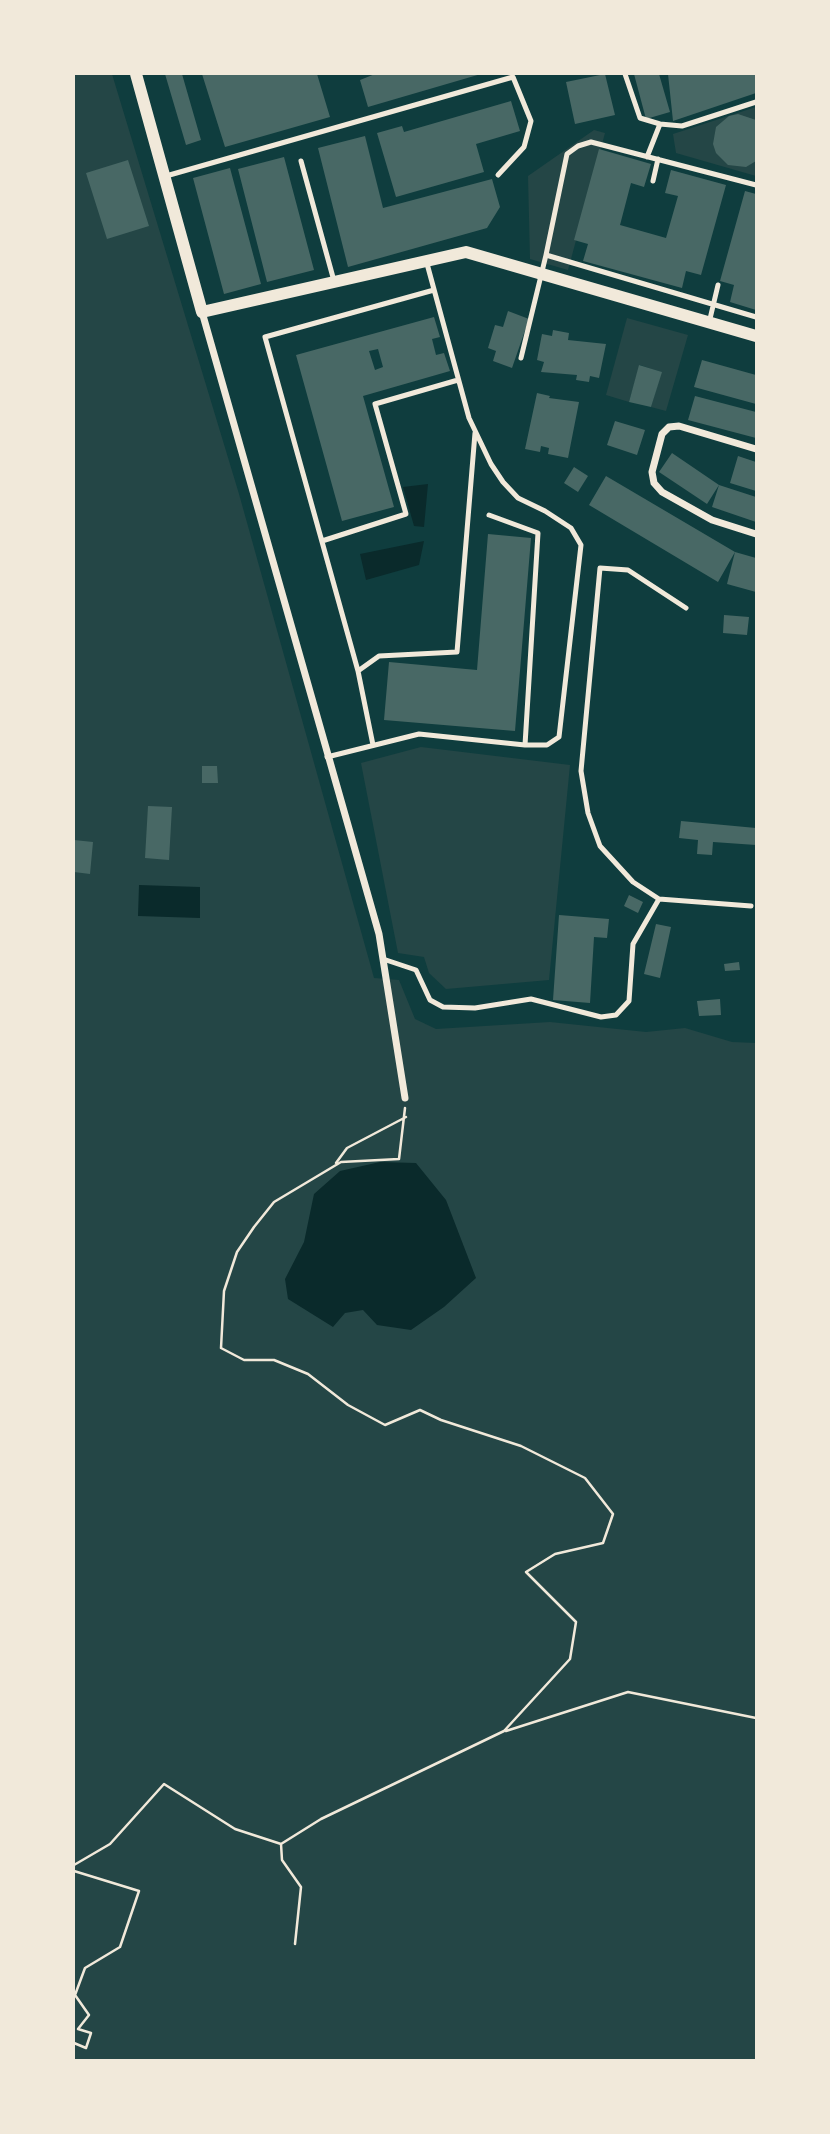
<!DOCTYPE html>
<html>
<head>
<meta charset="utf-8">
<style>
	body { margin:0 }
	#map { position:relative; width:830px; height:2134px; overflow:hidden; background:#0f3d3e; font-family:"DM Sans",sans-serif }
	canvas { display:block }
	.frame { position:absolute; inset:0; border:75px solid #f1e9da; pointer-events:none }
</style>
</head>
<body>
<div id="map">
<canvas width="830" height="2134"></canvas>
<div class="frame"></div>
</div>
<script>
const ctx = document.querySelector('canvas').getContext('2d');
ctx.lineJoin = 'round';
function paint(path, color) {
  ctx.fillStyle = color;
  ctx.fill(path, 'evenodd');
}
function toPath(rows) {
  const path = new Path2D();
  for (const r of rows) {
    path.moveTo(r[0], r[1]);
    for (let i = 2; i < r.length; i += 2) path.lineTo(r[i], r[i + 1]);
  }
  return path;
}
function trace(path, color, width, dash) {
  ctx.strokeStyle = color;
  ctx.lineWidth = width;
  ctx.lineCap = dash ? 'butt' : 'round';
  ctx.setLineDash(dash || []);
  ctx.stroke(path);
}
paint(toPath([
	[74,74,112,74,239,494,374,978,399,980,415,1019,436,1029,550,1022,646,1032,685,1028,732,1042,756,1043,756,2060,74,2060],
	[756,107,756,176,676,153,673,134],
	[594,130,605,133,568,270,530,259,528,176],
	[627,318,688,335,666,411,651,407,661,372,640,365,629,402,606,395],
	[421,747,570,765,549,980,446,989,429,973,424,957,398,953,361,763]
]), '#244646');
paint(toPath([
	[428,484,424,527,414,526,403,487],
	[424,541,419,565,366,580,360,554],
	[139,885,200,887,200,918,138,916],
	[380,1162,416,1163,446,1200,476,1278,444,1307,411,1330,377,1325,363,1310,345,1313,333,1327,288,1299,285,1279,304,1242,314,1194,340,1171]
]), '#0a2a2b');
paint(toPath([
	[165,74,182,74,201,140,186,145],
	[202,74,317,74,330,117,225,147],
	[375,74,481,74,368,107,360,80],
	[605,74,615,115,575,124,566,82],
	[634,74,659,74,670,112,646,119],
	[668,74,756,74,756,93,673,121],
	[511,101,520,131,476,144,484,172,396,197,377,133,402,126,404,132],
	[738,114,756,120,756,161,746,167,728,165,716,153,713,144,716,127,729,116],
	[365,136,383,208,492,179,500,207,487,228,348,267,318,148],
	[599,149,651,164,644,187,631,183,620,225,666,238,678,196,665,193,671,170,726,185,701,275,686,271,682,288,583,261,588,244,574,240],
	[284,157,314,270,267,282,238,169],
	[128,160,149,226,107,239,86,173],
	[230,168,261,284,224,294,193,178],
	[745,191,756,194,756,310,730,302,734,285,720,281],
	[508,311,529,319,512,368,493,361,496,351,488,348,495,325,503,327],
	[434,317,440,337,432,339,436,355,444,353,450,371,363,396,394,507,342,521,296,355],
	[378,349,383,367,375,370,369,351],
	[553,330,569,333,568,340,606,344,599,378,590,376,589,382,576,380,577,375,541,372,544,362,537,360,542,334,552,336],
	[702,360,756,375,756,404,694,387],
	[639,365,662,372,651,407,629,402],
	[537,393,550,396,549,398,579,402,568,458,548,454,549,448,541,446,540,452,525,449],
	[695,396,756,412,756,438,688,420],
	[615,421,645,430,637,455,607,445],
	[672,453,719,485,707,504,659,472],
	[738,456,756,462,756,491,730,483],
	[574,467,588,476,578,492,564,483],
	[606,476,735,552,756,558,756,592,727,584,735,552,718,582,589,505],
	[719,485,756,497,756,522,712,507],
	[488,534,531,538,515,731,384,720,389,662,477,670],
	[724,615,749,617,747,635,723,633],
	[202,766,217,766,218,783,202,783],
	[148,806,172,807,169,860,145,858],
	[681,821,756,828,756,845,713,842,712,855,697,854,698,840,679,838],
	[74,840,93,842,90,874,74,872],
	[629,895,643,902,638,913,624,906],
	[559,915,609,919,607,938,594,937,590,1003,553,1000],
	[656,924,671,927,660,978,644,974],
	[739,962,740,970,725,971,724,964],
	[720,999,721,1015,699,1016,697,1001]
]), '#486865');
trace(toPath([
	[336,1163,347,1148,406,1117],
	[506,1731,628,1692,756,1718],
	[281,1844,282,1860,301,1887,295,1944],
	[74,1865,110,1844,164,1784,235,1829,281,1844,321,1819,504,1731,570,1659,576,1622,526,1572,555,1554,603,1543,613,1514,585,1478,521,1446,441,1420,420,1410,385,1425,348,1405,308,1374,274,1360,244,1360,221,1348,224,1291,237,1252,254,1227,274,1202,341,1162,399,1159,405,1108],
	[74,1871,139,1891,120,1947,85,1968,75,1995,89,2015,78,2029,91,2033,86,2048,74,2043]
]), '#f1e9da', 2.5);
trace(toPath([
	[625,74,640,118,660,124,682,126,756,102],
	[647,157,660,124],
	[301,161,334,281],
	[166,176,513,77,531,121,524,147,498,175],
	[653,181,658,159],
	[546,255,567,154,578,146,591,142,756,185],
	[709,323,718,285],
	[521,358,546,255,756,317],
	[489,515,538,533,525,745],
	[322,541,406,514,375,404,458,380],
	[358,671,265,337,434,290],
	[373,745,358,671,379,656,457,652,475,433],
	[327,757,419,734,525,745,547,745,559,737,581,545,571,528,545,511,518,498,503,482,491,464,469,418,426,260],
	[659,899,633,882,600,846,588,813,581,771,600,568,628,570,686,608],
	[383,959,416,970,430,1000,443,1007,475,1008,531,999,601,1017,616,1015,629,1001,633,944,659,899,751,906]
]), '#f1e9da', 5);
trace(toPath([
	[202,312,379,934,405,1098],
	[756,449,679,426,669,427,662,434,652,472,654,483,662,492,712,520,756,534]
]), '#f1e9da', 7);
trace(toPath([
	[136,74,202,312,466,252,756,336]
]), '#f1e9da', 12);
</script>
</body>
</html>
